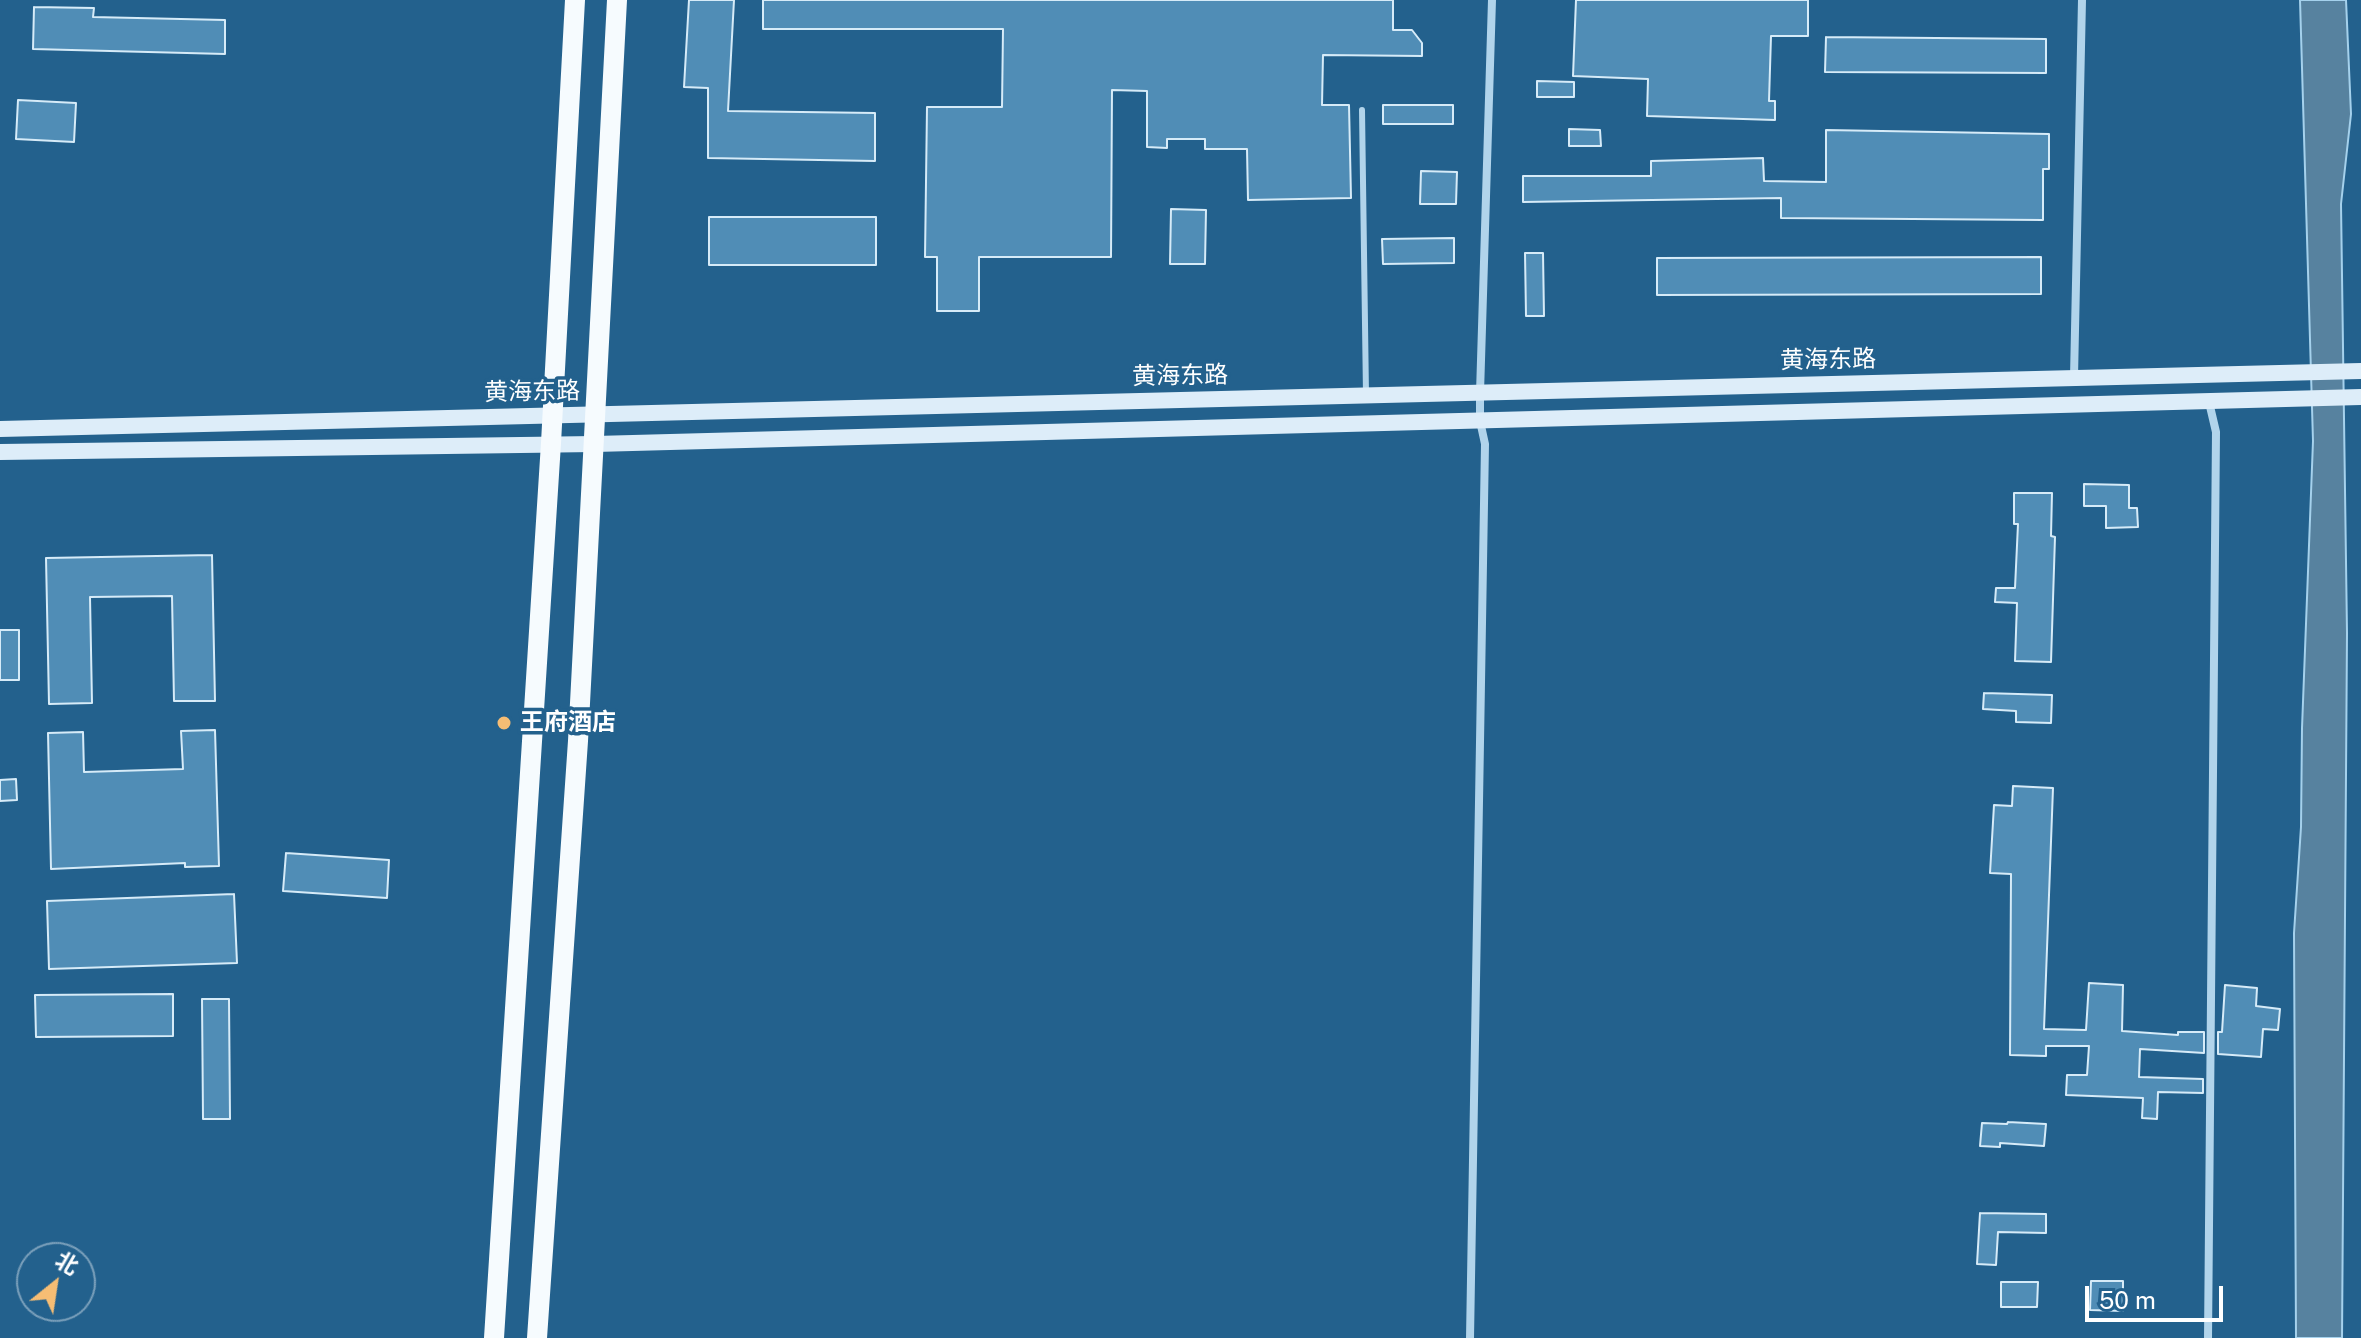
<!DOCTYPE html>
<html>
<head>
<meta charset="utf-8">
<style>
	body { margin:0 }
	#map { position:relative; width:2361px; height:1338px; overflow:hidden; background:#23618d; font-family:"Public Sans","Noto Sans SC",sans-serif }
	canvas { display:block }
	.north { position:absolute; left:16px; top:1242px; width:80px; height:80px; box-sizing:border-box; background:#23618d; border:2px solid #7ba0bb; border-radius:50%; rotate:30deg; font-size:22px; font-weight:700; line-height:32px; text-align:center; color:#fff }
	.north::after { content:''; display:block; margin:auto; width:28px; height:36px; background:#f6bd74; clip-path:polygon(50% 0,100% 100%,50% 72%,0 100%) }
	.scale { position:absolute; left:2085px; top:1286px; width:138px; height:36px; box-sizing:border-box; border:4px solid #fff; border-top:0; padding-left:10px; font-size:24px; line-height:28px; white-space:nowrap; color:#fff; -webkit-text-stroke:6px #23618d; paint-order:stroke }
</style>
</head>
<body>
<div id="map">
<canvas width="2361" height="1338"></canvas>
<div class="north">北</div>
<div class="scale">50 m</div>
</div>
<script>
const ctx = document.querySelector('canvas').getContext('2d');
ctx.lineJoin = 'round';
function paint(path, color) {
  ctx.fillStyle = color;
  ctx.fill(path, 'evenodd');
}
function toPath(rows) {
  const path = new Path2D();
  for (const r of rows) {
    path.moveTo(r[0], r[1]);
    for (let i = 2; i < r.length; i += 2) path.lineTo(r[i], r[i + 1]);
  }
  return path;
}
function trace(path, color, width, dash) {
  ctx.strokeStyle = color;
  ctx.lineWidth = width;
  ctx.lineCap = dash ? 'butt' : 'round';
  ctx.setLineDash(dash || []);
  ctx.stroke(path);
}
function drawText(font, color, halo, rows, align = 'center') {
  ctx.font = font + ' "Public Sans","Noto Sans SC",sans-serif';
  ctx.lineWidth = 7;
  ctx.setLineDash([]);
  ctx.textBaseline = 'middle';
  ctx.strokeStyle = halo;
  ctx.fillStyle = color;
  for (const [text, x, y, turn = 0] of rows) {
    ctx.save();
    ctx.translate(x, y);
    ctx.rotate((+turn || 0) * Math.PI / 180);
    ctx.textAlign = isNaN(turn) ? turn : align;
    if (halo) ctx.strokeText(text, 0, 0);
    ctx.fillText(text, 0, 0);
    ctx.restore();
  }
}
const water = toPath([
	[2300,0,2346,0,2351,114,2341,204,2347,633,2342,1338,2296,1338,2294,933,2301,827,2302,728,2313,441,2300,0]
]);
paint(water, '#57829f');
trace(water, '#a5d1ec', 2);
const building = toPath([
	[689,0,734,0,728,111,875,113,875,161,708,158,708,88,684,87,689,0],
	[763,0,1393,0,1393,30,1412,30,1422,43,1422,56,1323,55,1322,105,1349,105,1351,198,1248,200,1247,149,1205,149,1205,139,1167,139,1167,148,1147,147,1147,91,1112,90,1111,257,979,257,979,311,937,311,937,257,925,257,927,107,1002,107,1003,29,763,29,763,0],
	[1576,0,1808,0,1808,36,1771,36,1769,101,1775,101,1775,120,1647,116,1648,79,1573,76,1576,0],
	[34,7,94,8,93,17,225,20,225,54,33,49,34,7],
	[1826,37,2046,39,2046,73,1825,72,1826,37],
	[1537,81,1574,82,1574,97,1537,97,1537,81],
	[18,100,76,103,74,142,16,139,18,100],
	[1383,105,1453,105,1453,124,1383,124,1383,105],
	[1569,129,1600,130,1601,146,1569,146,1569,129],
	[1826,130,2049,134,2049,169,2043,169,2043,220,1781,218,1781,198,1523,202,1523,176,1651,176,1651,161,1763,158,1764,181,1826,182,1826,130],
	[1421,171,1457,172,1456,204,1420,204,1421,171],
	[1171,209,1206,210,1205,264,1170,264,1171,209],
	[709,217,876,217,876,265,709,265,709,217],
	[1454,238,1454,263,1383,264,1382,239,1454,238],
	[1525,253,1543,253,1544,316,1526,316,1525,253],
	[2041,257,2041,294,1657,295,1657,258,2041,257],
	[2084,484,2129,485,2129,508,2137,508,2138,527,2106,528,2106,506,2084,506,2084,484],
	[2014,493,2052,493,2051,536,2055,537,2051,662,2015,661,2017,603,1995,602,1996,588,2015,588,2018,524,2014,524,2014,493],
	[212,555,215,701,174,701,172,596,90,597,92,703,49,704,46,558,212,555],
	[0,630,19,630,19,680,0,680,0,630],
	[1984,693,2052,695,2051,723,2016,722,2016,711,1983,709,1984,693],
	[215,730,219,866,185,867,185,863,51,869,48,733,83,732,84,772,183,769,181,731,215,730],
	[16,779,17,800,0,801,0,780,16,779],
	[2013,786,2053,788,2044,1029,2086,1030,2089,983,2123,985,2122,1031,2178,1035,2178,1032,2204,1032,2204,1053,2140,1049,2139,1077,2203,1079,2203,1093,2158,1092,2157,1119,2142,1118,2143,1098,2066,1095,2067,1075,2087,1075,2089,1046,2046,1046,2046,1056,2010,1055,2011,874,1990,873,1994,805,2012,806,2013,786],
	[286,853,389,860,387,898,283,891,286,853],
	[234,894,237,963,49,969,47,901,234,894],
	[2225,985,2257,988,2256,1006,2280,1009,2278,1030,2263,1029,2261,1057,2218,1054,2218,1032,2222,1032,2225,985],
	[173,994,173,1036,36,1037,35,995,173,994],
	[202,999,229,999,230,1119,203,1119,202,999],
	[2008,1122,2046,1124,2044,1146,2000,1143,2000,1147,1980,1146,1982,1123,2007,1124,2008,1122],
	[1980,1213,2046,1214,2046,1233,1998,1232,1996,1265,1977,1264,1980,1213],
	[2091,1281,2123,1281,2123,1311,2090,1310,2091,1281],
	[2001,1282,2038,1282,2037,1307,2001,1307,2001,1282]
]);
paint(building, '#508db6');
trace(building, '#d6ebf8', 2);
trace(toPath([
	[1362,110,1366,395]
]), '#b1d4eb', 6);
trace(toPath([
	[2074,377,2082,0],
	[1470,1338,1485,444,1480,421,1480,393,1492,0],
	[2208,1338,2216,432,2209,402]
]), '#b1d4eb', 8);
trace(toPath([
	[0,429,2361,371],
	[0,452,595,444,2361,397]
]), '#ddedf9', 16);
trace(toPath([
	[494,1338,551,443,575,0],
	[537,1338,578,741,617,0]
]), '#f6fbfe', 20);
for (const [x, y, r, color] of [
	[504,723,8,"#f6bd74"]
]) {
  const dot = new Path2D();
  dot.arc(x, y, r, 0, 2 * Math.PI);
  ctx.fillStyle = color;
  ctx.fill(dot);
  trace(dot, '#23618d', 3);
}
drawText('24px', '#fff', '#23618d', [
	["黄海东路",1828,360,-1],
	["黄海东路",1180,376,-1],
	["黄海东路",532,392,-1]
]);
drawText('bold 24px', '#fff', '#23618d', [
	["王府酒店",520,723]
], 'left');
</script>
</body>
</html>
